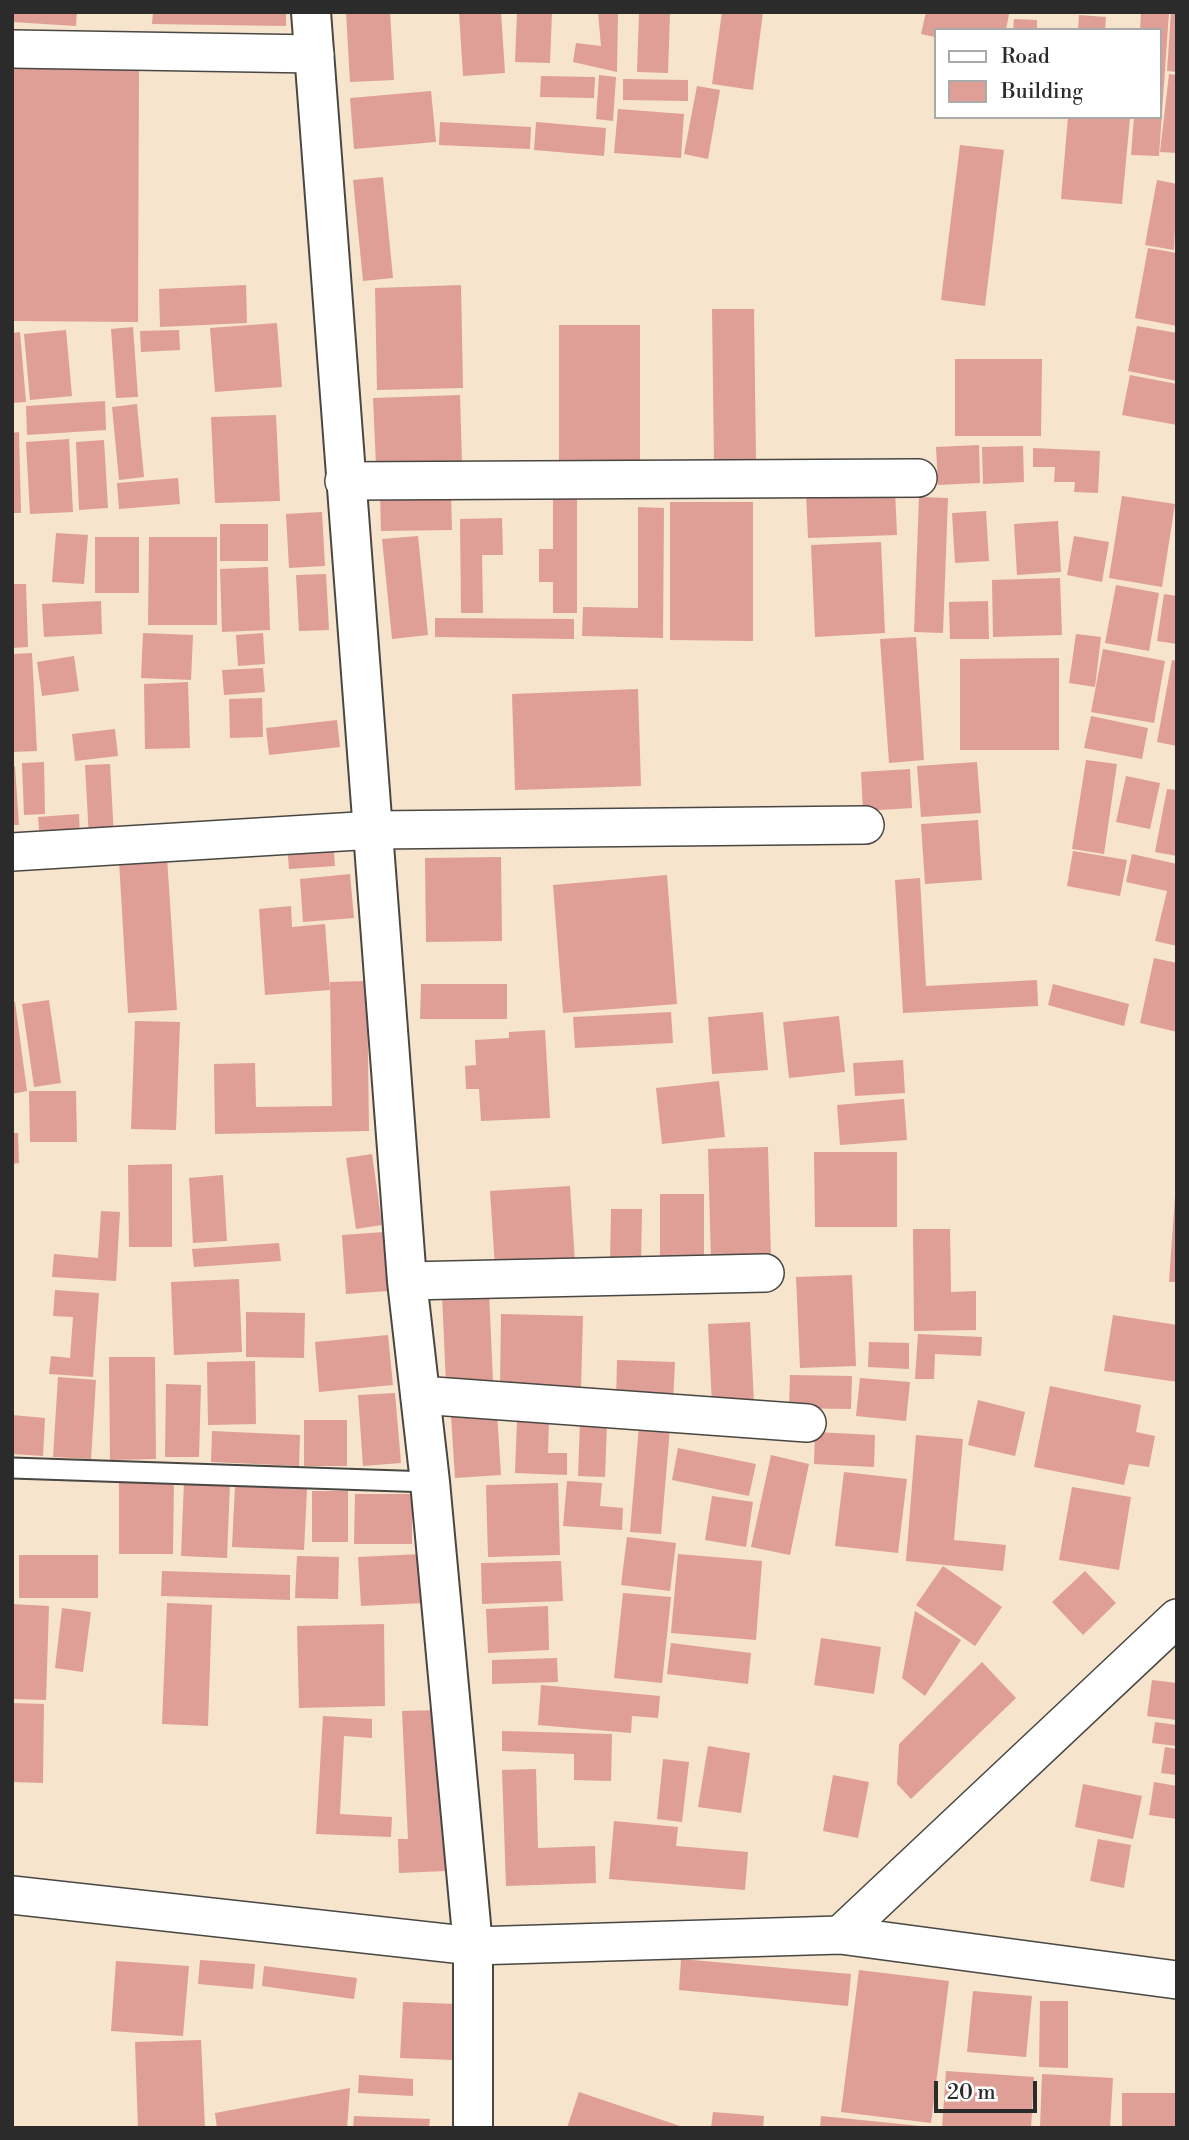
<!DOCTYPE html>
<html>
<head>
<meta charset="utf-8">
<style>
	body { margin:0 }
	#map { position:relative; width:1189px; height:2140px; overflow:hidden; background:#f6e4cc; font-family:"Libre Bodoni",serif }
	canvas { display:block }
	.frame { position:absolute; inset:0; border:14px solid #2b2b2b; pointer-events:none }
	.legend { position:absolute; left:934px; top:28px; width:228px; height:91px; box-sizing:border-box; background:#fff; border:2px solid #aaa; margin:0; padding:9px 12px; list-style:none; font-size:21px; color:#2b2b2b }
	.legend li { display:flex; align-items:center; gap:14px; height:35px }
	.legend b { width:35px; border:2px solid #aaa }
	.scale { position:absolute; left:934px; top:2081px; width:103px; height:32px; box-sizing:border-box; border:4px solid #2b2b2b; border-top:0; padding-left:9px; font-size:21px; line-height:24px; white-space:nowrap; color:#2b2b2b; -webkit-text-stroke:5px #fff; paint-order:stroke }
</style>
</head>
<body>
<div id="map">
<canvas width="1189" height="2140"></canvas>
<div class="frame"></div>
<ul class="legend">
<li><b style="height:9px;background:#fff"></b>Road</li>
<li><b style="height:19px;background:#df9f96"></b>Building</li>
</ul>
<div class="scale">20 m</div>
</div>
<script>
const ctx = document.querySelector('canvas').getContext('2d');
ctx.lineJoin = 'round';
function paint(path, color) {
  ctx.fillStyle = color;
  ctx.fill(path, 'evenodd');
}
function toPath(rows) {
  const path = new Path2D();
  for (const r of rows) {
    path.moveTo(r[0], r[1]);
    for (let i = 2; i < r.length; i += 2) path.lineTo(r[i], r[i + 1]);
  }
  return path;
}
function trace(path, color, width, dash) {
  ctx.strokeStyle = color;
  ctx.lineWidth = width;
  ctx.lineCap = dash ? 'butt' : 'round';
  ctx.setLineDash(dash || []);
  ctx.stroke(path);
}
paint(toPath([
	[12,12,77,12,76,26,12,22],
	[153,12,286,12,286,26,152,24],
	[346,12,390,12,394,80,350,82],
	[459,12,501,12,505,73,463,76],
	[517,12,552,12,550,63,515,62],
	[598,12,618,12,617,72,573,62,576,43,601,46],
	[722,12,763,12,753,90,712,84],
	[926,12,1000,12,1009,14,1006,30,935,30,935,37,921,34],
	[1141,12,1169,12,1159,156,1131,155,1134,117,1159,117,1159,30,1140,30],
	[1171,12,1177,12,1177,72,1167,71],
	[639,13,670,14,668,73,637,72],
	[1079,15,1106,17,1105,30,1078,30],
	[1014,19,1037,20,1037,30,1013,30],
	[12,62,139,63,138,322,12,321],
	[1169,74,1177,75,1177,153,1160,152],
	[599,75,616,77,613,121,596,119],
	[541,76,595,77,594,98,540,97],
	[623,79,688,80,688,101,623,100],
	[697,86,720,90,708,159,684,154],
	[431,91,436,142,354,149,350,98],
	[618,109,684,114,681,158,614,153],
	[1068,117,1130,118,1122,204,1061,199],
	[440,122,531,127,530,149,439,145],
	[536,122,606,128,604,156,534,150],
	[960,145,1004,150,985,306,941,300],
	[383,177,393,278,363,281,353,180],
	[1157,180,1177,184,1174,250,1145,245],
	[1148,248,1177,253,1177,326,1135,318],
	[246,285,247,323,160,327,159,289],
	[461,285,463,388,377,390,375,288],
	[712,309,754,309,756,461,714,462],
	[277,323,282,387,215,392,210,328],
	[559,325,640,325,640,460,559,461],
	[1137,326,1177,333,1177,381,1128,371],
	[133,327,138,397,116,398,111,329],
	[66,330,72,396,30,400,24,334],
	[179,330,180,350,141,352,140,331],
	[20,332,26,402,12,403,12,333],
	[955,359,1042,359,1041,436,955,436],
	[1130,375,1177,384,1177,425,1122,415],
	[460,395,462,463,376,466,373,398],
	[105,401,106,430,27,435,26,406],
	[137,404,144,477,119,480,112,407],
	[276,415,280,501,215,503,211,417],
	[19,432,21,513,12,513,12,433],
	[69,439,73,512,30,514,26,442],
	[104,440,108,508,79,510,76,442],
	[979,445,980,483,938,485,936,447],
	[1023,446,1024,482,983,484,982,447],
	[1033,448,1100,451,1098,493,1074,492,1075,482,1054,482,1055,467,1033,467],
	[178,478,180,504,119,509,117,483],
	[895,490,897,535,808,538,806,493],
	[451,491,452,530,381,531,380,492],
	[1122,496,1175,504,1162,587,1109,578],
	[919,497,948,498,943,633,914,632],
	[553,498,577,499,577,613,553,613,553,582,539,582,539,549,553,549],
	[670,502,753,502,753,641,670,640],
	[638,507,664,508,663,638,582,636,583,607,638,608],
	[986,511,989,561,955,563,952,513],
	[322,512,325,566,289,568,286,514],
	[502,518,503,555,482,555,483,613,461,613,460,519],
	[1058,521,1061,572,1017,575,1014,524],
	[220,524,268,524,268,561,220,561],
	[56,533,88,535,84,584,52,582],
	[418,536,428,635,392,639,382,539],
	[1074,536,1109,542,1102,582,1067,575],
	[95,537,139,537,139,593,95,593],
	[149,537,217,537,217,625,148,625],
	[881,542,885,633,815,637,811,545],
	[268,567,270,630,222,632,220,569],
	[326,574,329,630,299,631,296,575],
	[1060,578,1062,635,993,637,992,580],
	[12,584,26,584,28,647,12,648],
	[1116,585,1159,593,1149,651,1105,643],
	[1164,594,1177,596,1177,644,1157,641],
	[101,601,102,634,44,637,42,604],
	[988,601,989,639,950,639,949,602],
	[435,618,574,619,574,639,435,637],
	[143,633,193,635,191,680,141,678],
	[263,633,265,664,238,666,236,635],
	[1076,634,1101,637,1095,687,1069,683],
	[916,637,924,760,889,763,880,639],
	[1103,649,1165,661,1154,723,1091,712],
	[32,653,37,751,12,752,12,654],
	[74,656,79,691,42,696,37,662],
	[1059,658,1059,750,960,750,960,659],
	[1172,660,1177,661,1177,746,1157,742],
	[263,668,265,692,224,695,222,670],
	[188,682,190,748,145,749,144,684],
	[638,689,641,786,515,790,512,694],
	[262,698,263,737,230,738,229,699],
	[1091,716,1148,728,1142,759,1084,748],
	[337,720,340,747,269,755,266,728],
	[115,729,118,756,75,761,72,734],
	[1086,760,1117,764,1104,854,1072,849],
	[44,762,45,814,24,815,22,763],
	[977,762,981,813,921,817,917,766],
	[110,764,114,837,89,839,85,765],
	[12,766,15,766,19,825,12,825],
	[910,769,912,808,863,811,861,772],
	[1126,776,1160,783,1150,829,1116,822],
	[1167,789,1177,790,1177,856,1155,852],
	[79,814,80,838,40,840,38,817],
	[978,820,982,880,925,884,921,824],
	[333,841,335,866,289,869,287,844],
	[1073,851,1127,860,1120,896,1067,886],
	[1132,854,1177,864,1177,946,1155,941,1167,891,1126,882],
	[167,857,177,1010,128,1013,119,861],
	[501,857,502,941,426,942,425,858],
	[350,874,354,918,303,922,300,879],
	[667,875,677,1004,563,1013,553,885],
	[920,878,926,986,1037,980,1038,1006,903,1013,895,880],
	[291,906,292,927,325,924,330,990,265,995,259,909],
	[1154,958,1177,963,1177,1032,1140,1023],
	[367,981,369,1131,215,1134,214,1064,255,1063,256,1107,332,1106,330,982],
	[421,984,507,984,507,1019,420,1019],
	[1053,984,1129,1004,1124,1026,1048,1005],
	[49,1000,61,1083,34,1087,22,1004],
	[12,1002,15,1002,27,1091,12,1094],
	[671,1012,673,1043,575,1048,573,1017],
	[763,1012,768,1070,712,1074,708,1017],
	[839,1016,845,1072,789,1078,783,1022],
	[135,1021,180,1022,176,1130,131,1129],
	[545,1030,550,1118,481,1121,479,1089,466,1089,465,1066,476,1065,475,1040,509,1038,509,1032],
	[903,1060,905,1093,855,1096,853,1063],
	[719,1081,725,1137,662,1144,656,1088],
	[29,1091,76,1091,77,1142,30,1142],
	[904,1099,907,1140,840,1145,837,1105],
	[12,1133,18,1133,19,1163,12,1164],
	[768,1147,771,1259,711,1260,708,1149],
	[814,1152,897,1152,897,1227,815,1227],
	[372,1154,382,1225,356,1229,346,1158],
	[172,1164,172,1247,129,1247,128,1165],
	[223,1175,227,1241,193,1243,189,1178],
	[570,1186,575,1262,495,1268,490,1191],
	[660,1194,704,1194,704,1258,660,1257],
	[1175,1196,1177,1196,1177,1282,1169,1282],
	[611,1209,642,1209,641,1265,610,1265],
	[101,1211,120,1212,116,1281,52,1277,54,1254,98,1258],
	[913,1229,950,1229,951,1292,976,1291,976,1330,914,1331],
	[384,1232,389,1291,346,1294,342,1235],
	[279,1243,281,1261,194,1267,192,1249],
	[852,1275,856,1366,800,1368,796,1277],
	[239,1279,242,1352,174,1355,171,1282],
	[55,1290,99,1293,93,1377,49,1374,51,1356,70,1358,73,1317,53,1316],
	[489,1292,493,1381,446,1384,442,1295],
	[246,1312,305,1313,304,1358,246,1357],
	[501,1314,583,1316,581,1388,500,1387],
	[1113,1315,1177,1325,1177,1382,1104,1371],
	[750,1322,754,1403,712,1405,708,1324],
	[918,1334,982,1337,981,1356,935,1354,934,1379,915,1379],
	[388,1335,393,1385,319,1392,315,1342],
	[869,1342,909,1343,909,1369,868,1367],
	[109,1357,155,1357,156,1459,110,1460],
	[617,1360,675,1362,673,1401,616,1400],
	[255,1361,256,1424,208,1425,207,1362],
	[790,1375,852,1376,851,1409,789,1408],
	[58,1377,96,1380,91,1459,53,1457],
	[860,1378,910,1382,906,1421,856,1416],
	[166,1384,201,1385,199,1457,165,1457],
	[1050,1386,1141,1405,1136,1432,1155,1436,1149,1467,1129,1464,1124,1485,1034,1467],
	[395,1393,401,1463,363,1466,358,1395],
	[978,1400,1025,1412,1015,1456,968,1445],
	[497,1413,501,1475,455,1478,451,1416],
	[12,1415,45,1418,43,1456,12,1454],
	[517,1419,549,1420,548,1453,567,1453,567,1475,515,1473],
	[304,1420,347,1420,347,1466,304,1466],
	[580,1422,607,1423,605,1477,578,1476],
	[639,1426,670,1428,661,1534,630,1532],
	[212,1431,300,1435,299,1466,211,1462],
	[815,1432,875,1435,874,1467,814,1464],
	[916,1435,963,1439,954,1540,1006,1545,1003,1571,906,1561],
	[678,1448,756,1464,749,1496,672,1480],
	[771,1455,809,1464,790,1555,751,1547],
	[844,1472,907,1479,898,1553,835,1546],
	[119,1479,174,1479,173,1554,119,1554],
	[184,1481,230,1483,227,1558,181,1556],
	[567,1481,602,1483,600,1506,623,1508,622,1530,563,1526],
	[558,1483,560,1555,488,1557,486,1485],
	[235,1486,307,1489,304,1550,232,1547],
	[1072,1487,1131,1497,1119,1570,1059,1560],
	[312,1491,348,1491,348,1542,312,1542],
	[355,1494,412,1494,412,1544,354,1544],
	[712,1496,753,1502,746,1547,705,1540],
	[627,1537,676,1543,670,1591,621,1585],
	[422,1554,425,1603,361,1606,358,1557],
	[678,1554,762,1561,756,1640,671,1633],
	[19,1555,98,1555,98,1598,19,1598],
	[297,1556,339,1557,338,1599,295,1598],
	[561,1561,563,1601,482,1604,481,1563],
	[943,1566,1002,1607,975,1646,916,1605],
	[162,1571,290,1575,290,1600,161,1596],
	[1085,1571,1116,1603,1083,1635,1052,1602],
	[623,1593,671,1597,662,1683,614,1678],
	[167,1603,212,1605,208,1726,162,1724],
	[12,1604,49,1606,46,1700,12,1699],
	[548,1606,549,1650,488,1653,486,1609],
	[62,1608,91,1612,83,1672,55,1668],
	[915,1611,961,1640,925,1696,902,1678],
	[384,1624,385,1706,299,1708,297,1626],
	[821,1638,881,1647,874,1694,814,1685],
	[671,1643,751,1653,748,1684,667,1674],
	[557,1658,558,1682,492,1684,492,1660],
	[982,1662,1016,1698,911,1799,897,1784,899,1744],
	[1152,1680,1177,1683,1177,1720,1147,1716],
	[541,1685,660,1696,658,1718,632,1716,631,1733,538,1725],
	[12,1703,44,1704,43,1783,12,1782],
	[439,1710,446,1871,399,1873,398,1839,408,1839,402,1711],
	[323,1716,372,1719,372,1738,344,1736,340,1814,392,1817,391,1837,316,1834],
	[1155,1722,1177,1725,1177,1746,1152,1743],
	[502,1731,612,1734,611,1781,574,1780,574,1754,502,1751],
	[708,1746,750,1753,741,1813,698,1807],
	[1165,1747,1177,1749,1177,1775,1161,1773],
	[663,1759,689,1762,682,1822,657,1819],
	[536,1769,538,1848,595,1846,596,1883,506,1886,502,1770],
	[833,1775,869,1782,858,1838,823,1831],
	[1154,1782,1177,1786,1177,1819,1149,1815],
	[1083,1784,1142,1796,1133,1839,1075,1827],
	[614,1821,678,1827,676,1846,748,1852,745,1890,609,1879],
	[1098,1839,1131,1845,1124,1888,1090,1881],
	[681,1959,851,1974,848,2006,679,1990],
	[200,1960,255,1964,253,1989,198,1984],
	[116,1961,189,1966,183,2036,111,2031],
	[264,1966,357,1978,354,1999,262,1986],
	[859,1970,949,1981,931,2123,841,2112],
	[973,1991,1032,1996,1026,2057,967,2052],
	[1040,2001,1068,2001,1068,2068,1039,2067],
	[403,2002,456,2004,453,2060,400,2058],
	[201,2040,205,2128,138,2128,135,2042],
	[946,2071,1034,2077,1031,2128,942,2128],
	[1042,2074,1113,2078,1110,2128,1040,2128],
	[359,2075,413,2079,413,2096,358,2093],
	[350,2088,347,2128,217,2128,215,2113],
	[579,2092,683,2127,683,2128,567,2128],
	[1122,2093,1177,2093,1177,2128,1122,2128],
	[713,2112,764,2116,763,2128,711,2128],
	[354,2116,430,2119,429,2128,353,2128],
	[821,2116,921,2126,921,2128,820,2128]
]), '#df9f96');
const lane = toPath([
	[12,1468,430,1482]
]);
const street = toPath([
	[12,49,315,54],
	[344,481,918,478],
	[12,852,374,830,865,825],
	[407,1281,765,1273],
	[420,1395,807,1423],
	[12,1895,473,1946,840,1935,1177,1618],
	[840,1935,1177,1980]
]);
const secondary = toPath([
	[311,12,407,1281,430,1482,473,1946,473,2128]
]);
trace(lane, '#494743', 23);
trace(street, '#494743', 40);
trace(secondary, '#494743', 42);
trace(lane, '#fff', 19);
trace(street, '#fff', 37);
trace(secondary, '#fff', 38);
</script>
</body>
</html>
